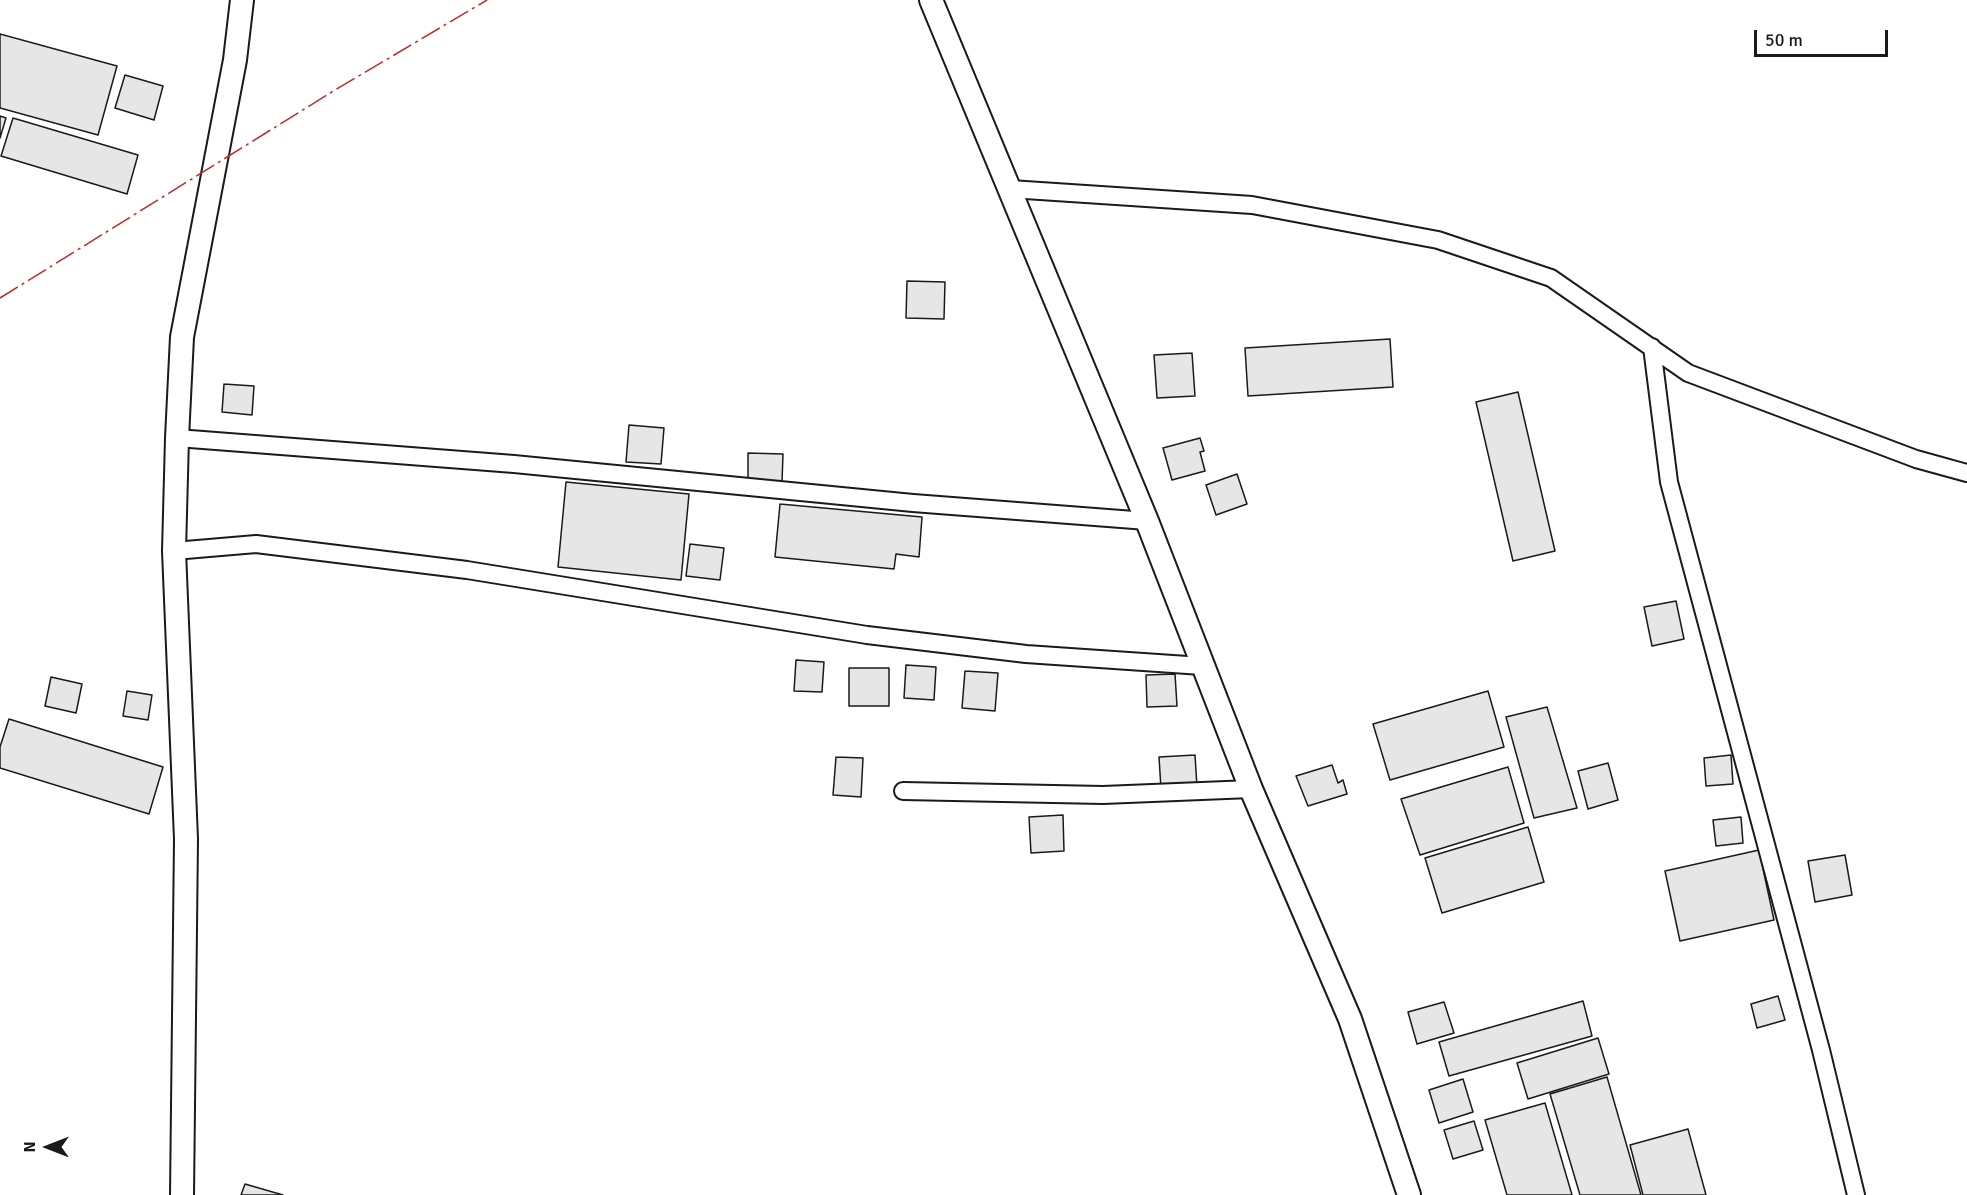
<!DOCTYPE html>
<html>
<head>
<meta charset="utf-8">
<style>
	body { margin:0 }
	#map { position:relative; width:1967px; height:1195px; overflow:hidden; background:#fff; font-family:Signika,sans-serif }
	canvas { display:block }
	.north { position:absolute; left:18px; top:1117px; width:60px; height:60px; -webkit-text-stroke:4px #fff; paint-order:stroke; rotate:270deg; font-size:16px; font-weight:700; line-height:24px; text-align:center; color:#1a1a1a }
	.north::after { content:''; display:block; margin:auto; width:21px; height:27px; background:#1a1a1a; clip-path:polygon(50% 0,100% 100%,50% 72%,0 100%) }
	.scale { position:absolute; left:1754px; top:30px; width:134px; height:27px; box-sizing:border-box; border:3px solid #1a1a1a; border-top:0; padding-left:8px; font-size:18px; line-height:21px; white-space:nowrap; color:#1a1a1a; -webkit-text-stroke:4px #fff; paint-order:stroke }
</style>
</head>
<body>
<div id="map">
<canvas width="1967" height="1195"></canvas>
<div class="north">N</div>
<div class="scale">50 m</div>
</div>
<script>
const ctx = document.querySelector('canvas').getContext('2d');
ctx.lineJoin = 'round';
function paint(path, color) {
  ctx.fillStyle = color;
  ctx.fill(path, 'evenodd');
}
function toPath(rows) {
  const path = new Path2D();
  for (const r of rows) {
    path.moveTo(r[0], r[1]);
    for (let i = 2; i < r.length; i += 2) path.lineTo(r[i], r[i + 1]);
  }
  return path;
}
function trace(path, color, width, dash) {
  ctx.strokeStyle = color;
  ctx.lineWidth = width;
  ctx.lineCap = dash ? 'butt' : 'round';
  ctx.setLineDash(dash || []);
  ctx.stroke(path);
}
const building = toPath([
	[0,34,117,66,98,135,0,108,0,34],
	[125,75,163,86,154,120,115,108,125,75],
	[0,116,6,118,0,138,0,116],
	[13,118,138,155,127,194,1,156,13,118],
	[907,281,945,282,944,319,906,318,907,281],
	[1390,339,1393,387,1248,396,1245,348,1390,339],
	[1192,353,1195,396,1157,398,1154,355,1192,353],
	[224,384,254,386,252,415,222,412,224,384],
	[1518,392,1555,551,1513,561,1476,402,1518,392],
	[629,425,664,428,661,464,626,462,629,425],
	[1200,438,1204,451,1200,452,1205,471,1172,480,1163,448,1200,438],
	[748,453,783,454,782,482,748,481,748,453],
	[1237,474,1247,504,1216,515,1206,485,1237,474],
	[566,482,689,494,681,580,558,567,566,482],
	[780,504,922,517,919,557,896,554,894,569,775,557,780,504],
	[690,544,724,548,720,580,686,576,690,544],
	[1676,601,1684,639,1652,646,1644,607,1676,601],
	[796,660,824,662,822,692,794,691,796,660],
	[906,665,936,667,934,700,904,698,906,665],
	[849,668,889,668,889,706,849,706,849,668],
	[965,671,998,673,995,711,962,708,965,671],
	[1175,674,1177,706,1147,707,1146,675,1175,674],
	[51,677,82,684,76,713,45,706,51,677],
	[127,691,152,695,148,720,123,716,127,691],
	[1488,691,1504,747,1390,780,1373,724,1488,691],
	[1547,707,1577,808,1534,818,1506,717,1547,707],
	[9,719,163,767,149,814,0,768,0,747,9,719],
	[1195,755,1197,787,1161,789,1159,757,1195,755],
	[1731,755,1733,784,1706,786,1704,758,1731,755],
	[836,757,863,758,861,797,833,795,836,757],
	[1608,763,1618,800,1588,809,1578,771,1608,763],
	[1332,765,1338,783,1343,780,1347,794,1308,806,1296,776,1332,765],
	[1508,767,1524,823,1420,855,1401,799,1508,767],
	[1063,815,1064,851,1031,853,1029,817,1063,815],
	[1741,817,1743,843,1716,846,1713,820,1741,817],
	[1528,827,1544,882,1442,913,1425,858,1528,827],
	[1759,850,1774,920,1680,941,1665,871,1759,850],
	[1845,855,1852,895,1815,902,1808,861,1845,855],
	[1778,996,1785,1020,1757,1028,1751,1004,1778,996],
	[1583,1001,1592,1036,1449,1076,1439,1042,1583,1001],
	[1444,1002,1454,1033,1417,1044,1408,1012,1444,1002],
	[1598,1038,1609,1074,1528,1099,1517,1063,1598,1038],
	[1607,1077,1641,1195,1580,1195,1550,1094,1607,1077],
	[1463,1079,1473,1112,1439,1123,1429,1090,1463,1079],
	[1545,1103,1572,1195,1507,1195,1485,1120,1545,1103],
	[1474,1121,1483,1150,1453,1159,1444,1130,1474,1121],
	[1688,1129,1706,1195,1643,1195,1630,1145,1688,1129],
	[245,1184,283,1195,241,1195,245,1184]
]);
paint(building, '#e6e6e6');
trace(building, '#1a1a1a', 1.5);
const street = toPath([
	[1010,189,1252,205,1438,240,1551,278,1688,373,1916,459,1967,473],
	[1652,347,1669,482,1821,1050,1856,1195],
	[177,438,514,464,913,503,1147,521],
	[174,551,256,544,467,570,867,635,1026,654,1202,666],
	[903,791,1103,795,1251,789]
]);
const secondary = toPath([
	[931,0,1147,521,1251,789,1350,1019,1409,1195],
	[182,1195,186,839,174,551,177,438,182,337,235,60,242,0]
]);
trace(street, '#1a1a1a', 20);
trace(secondary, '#1a1a1a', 26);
trace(street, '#fff', 16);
trace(secondary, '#fff', 22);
trace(toPath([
	[0,298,335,90,487,0]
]), '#c62828', 1.5, [21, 4.5, 3, 4.5]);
</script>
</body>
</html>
